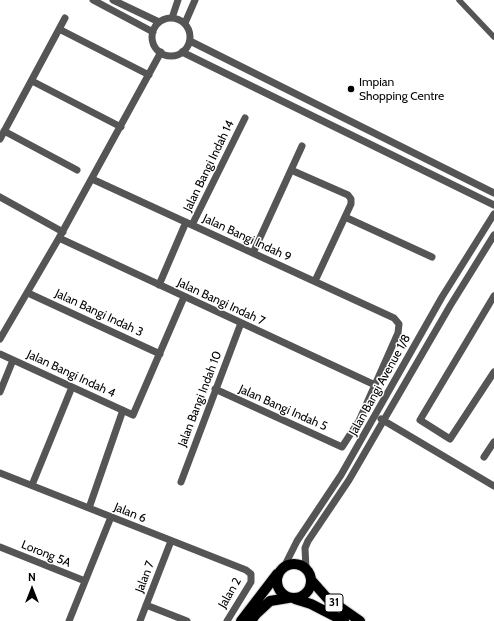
<!DOCTYPE html>
<html>
<head>
<meta charset="utf-8">
<style>
	body { margin:0 }
	#map { position:relative; width:494px; height:621px; overflow:hidden; background:#fff; font-family:Cabin,sans-serif }
	canvas { display:block }
	.north { position:absolute; left:12px; top:569px; width:40px; height:40px; -webkit-text-stroke:3px #fff; paint-order:stroke; rotate:0deg; font-size:11px; font-weight:700; line-height:16px; text-align:center; color:#000 }
	.north::after { content:''; display:block; margin:auto; width:14px; height:18px; background:#000; clip-path:polygon(50% 0,100% 100%,50% 72%,0 100%) }
</style>
</head>
<body>
<div id="map">
<canvas width="494" height="621"></canvas>
<div class="north">N</div>
</div>
<script>
const ctx = document.querySelector('canvas').getContext('2d');
ctx.lineJoin = 'round';
function toPath(rows) {
  const path = new Path2D();
  for (const r of rows) {
    if (r.length === 3) {
      path.moveTo(r[0] + r[2], r[1]);
      path.arc(r[0], r[1], r[2], 0, 2 * Math.PI);
      continue;
    }
    path.moveTo(r[0], r[1]);
    for (let i = 2; i < r.length; i += 2) path.lineTo(r[i], r[i + 1]);
  }
  return path;
}
function trace(path, color, width, dash) {
  ctx.strokeStyle = color;
  ctx.lineWidth = width;
  ctx.lineCap = dash ? 'butt' : 'round';
  ctx.setLineDash(dash || []);
  ctx.stroke(path);
}
function drawText(font, color, halo, rows, align = 'center') {
  ctx.font = font + ' Cabin,sans-serif';
  ctx.lineWidth = 3;
  ctx.setLineDash([]);
  ctx.textBaseline = 'middle';
  ctx.strokeStyle = halo;
  ctx.fillStyle = color;
  for (const [text, x, y, turn = 0] of rows) {
    ctx.save();
    ctx.translate(x, y);
    ctx.rotate((+turn || 0) * Math.PI / 180);
    ctx.textAlign = isNaN(turn) ? turn : align;
    if (halo) ctx.strokeText(text, 0, 0);
    ctx.fillText(text, 0, 0);
    ctx.restore();
  }
}
const primary = toPath([
	[294,581,17],
	[312,581,327,598,360,621],
	[295,599,311,604,344,621],
	[241,621,277,574],
	[251,621,256,614,270,601,288,598]
]);
trace(primary, '#dbdbdb', 12);
trace(toPath([
	[459,0,494,37]
]), '#555', 5.5);
trace(toPath([
	[93,0,153,32],
	[113,0,159,22],
	[172,18,178,0],
	[171,37,19],
	[185,23,195,0],
	[59,29,149,75],
	[190,41,494,193],
	[182,52,494,205],
	[32,81,121,127],
	[4,131,77,170],
	[0,139,65,18],
	[291,170,348,195,351,199,351,204,315,281],
	[92,179,394,318,399,324,398,333,359,421,342,447,215,389],
	[0,197,63,232],
	[345,217,432,257],
	[192,225,245,118],
	[59,238,375,385],
	[253,253,302,146],
	[159,285,186,222],
	[28,293,160,354],
	[494,296,420,420,450,439,494,372],
	[0,339,59,238,161,52],
	[0,354,133,415,184,297],
	[0,392,13,360],
	[381,419,494,486],
	[484,457,494,442],
	[0,473,246,570,251,574,251,582,227,621],
	[181,482,241,323],
	[32,485,72,387],
	[89,508,123,410],
	[0,547,85,581],
	[284,567,297,541,341,475,442,297,494,214],
	[306,569,305,548,308,541,349,480,450,306,494,235],
	[146,605,187,621],
	[69,621,111,517],
	[140,621,171,541]
]), '#555', 7);
trace(primary, '#000', 10);
for (const [x, y, r, color] of [
	[351,89,4,"#000"]
]) {
  const dot = new Path2D();
  dot.arc(x, y, r, 0, 2 * Math.PI);
  ctx.fillStyle = color;
  ctx.fill(dot);
  trace(dot, '#fff', 1.5);
}
for (const [x, y, w] of [
	[334,603,18]
]) {
  const box = new Path2D();
  box.roundRect(x - w / 2, y - 9, w, 18, 3);
  ctx.fillStyle = '#fff';
  ctx.fill(box);
  trace(box, '#000', 1);
}
drawText('bold 11px', '#000', null, [
	["31",334,603]
]);
drawText('12px', '#000', '#fff', [
	["Impian",359,82],
	["Shopping Centre",359,96]
], 'left');
drawText('12px', '#000', '#fff', [
	["Jalan Bangi Indah 14",209,166,-64],
	["Jalan Bangi Indah 9",247,238,25],
	["Jalan Bangi Indah 7",221,302,25],
	["Jalan Bangi Indah 3",99,313,25],
	["Jalan Bangi Indah 4",71,374,25],
	["Jalan Bangi Avenue 1/8",380,385,-61],
	["Jalan Bangi Indah 10",200,399,-69],
	["Jalan Bangi Indah 5",283,408,24],
	["Jalan 6",130,513,22],
	["Lorong 5A",46,554,22],
	["Jalan 7",145,577,-69],
	["Jalan 2",230,593,-60]
]);
</script>
</body>
</html>
